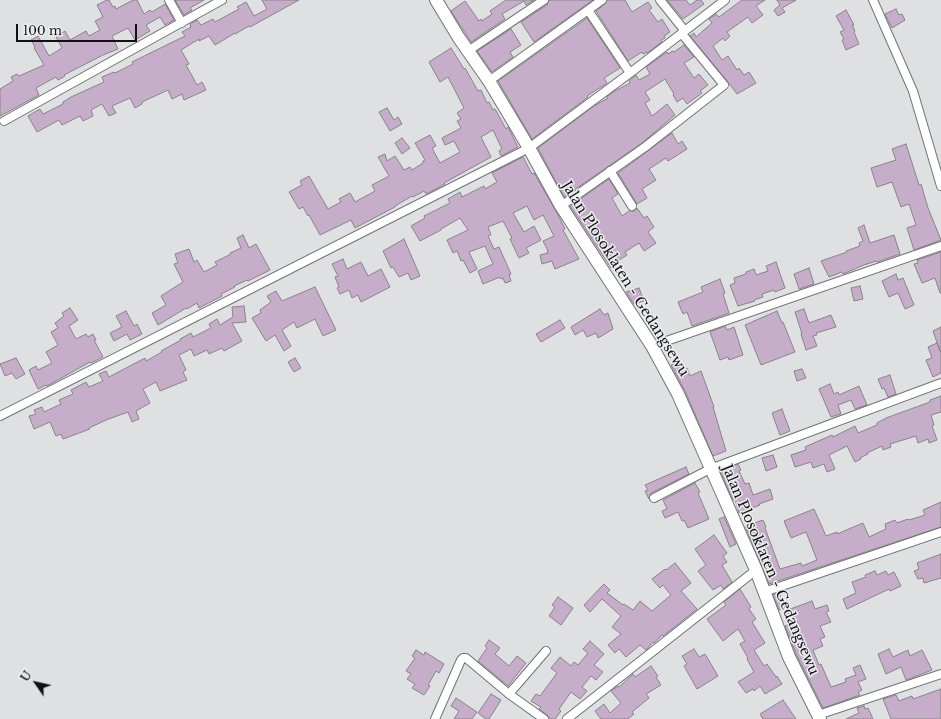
<!DOCTYPE html>
<html>
<head>
<meta charset="utf-8">
<style>
	body { margin:0 }
	#map { position:relative; width:941px; height:719px; overflow:hidden; background:#dfe0e1; font-family:"Libre Baskerville",serif }
	canvas { display:block }
	.north { position:absolute; left:16px; top:663px; width:40px; height:40px; -webkit-text-stroke:3px #ecedee; paint-order:stroke; rotate:304deg; font-size:11px; font-weight:700; line-height:16px; text-align:center; color:#111112 }
	.north::after { content:''; display:block; margin:auto; width:14px; height:18px; background:#111112; clip-path:polygon(50% 0,100% 100%,50% 72%,0 100%) }
	.scale { position:absolute; left:16px; top:24px; width:121px; height:18px; box-sizing:border-box; border:2px solid #111112; border-top:0; padding-left:5px; font-size:12px; line-height:14px; white-space:nowrap; color:#111112; -webkit-text-stroke:3px #ecedee; paint-order:stroke }
</style>
</head>
<body>
<div id="map">
<canvas width="941" height="719"></canvas>
<div class="north">U</div>
<div class="scale">100 m</div>
</div>
<script>
const ctx = document.querySelector('canvas').getContext('2d');
ctx.lineJoin = 'round';
function paint(path, color) {
  ctx.fillStyle = color;
  ctx.fill(path, 'evenodd');
}
function toPath(rows) {
  const path = new Path2D();
  for (const r of rows) {
    path.moveTo(r[0], r[1]);
    for (let i = 2; i < r.length; i += 2) path.lineTo(r[i], r[i + 1]);
  }
  return path;
}
function trace(path, color, width, dash) {
  ctx.strokeStyle = color;
  ctx.lineWidth = width;
  ctx.lineCap = dash ? 'butt' : 'round';
  ctx.setLineDash(dash || []);
  ctx.stroke(path);
}
function drawText(font, color, halo, rows, align = 'center') {
  ctx.font = font + ' "Libre Baskerville",serif';
  ctx.lineWidth = 3;
  ctx.setLineDash([]);
  ctx.textBaseline = 'middle';
  ctx.strokeStyle = halo;
  ctx.fillStyle = color;
  for (const [text, x, y, turn = 0] of rows) {
    ctx.save();
    ctx.translate(x, y);
    ctx.rotate((+turn || 0) * Math.PI / 180);
    ctx.textAlign = isNaN(turn) ? turn : align;
    if (halo) ctx.strokeText(text, 0, 0);
    ctx.fillText(text, 0, 0);
    ctx.restore();
  }
}
const building = toPath([
	[107,0,109,0,113,7,115,6,116,9,133,0,137,0,144,14,150,10,152,12,165,4,174,20,165,25,160,17,146,25,150,31,135,40,128,28,112,36,118,49,103,55,64,75,65,76,58,80,56,77,36,88,39,95,0,116,0,89,13,81,11,77,17,74,19,76,44,65,34,48,35,47,31,40,38,36,49,56,62,48,56,37,65,31,70,40,86,31,89,36,100,30,95,21,103,17,97,5,107,0],
	[175,0,204,0,190,8,192,10,184,15,175,0],
	[262,0,299,0,250,27,249,26,235,34,235,33,215,45,209,36,199,41,199,39,181,50,189,64,186,65,197,85,202,82,206,90,184,100,182,94,172,99,168,90,142,102,142,104,135,108,130,98,112,106,116,113,109,116,102,104,91,110,93,116,83,121,80,116,62,125,59,120,37,132,28,116,40,109,43,114,63,104,63,102,71,97,104,82,102,77,114,72,115,73,133,64,132,62,185,36,182,32,191,27,190,24,197,20,201,25,213,19,215,22,239,9,237,7,246,2,254,16,267,9,262,0],
	[506,0,534,0,526,5,524,1,502,14,505,19,471,42,451,11,465,1,479,21,481,19,482,21,492,14,490,11,506,0],
	[549,0,593,0,534,42,521,22,547,5,549,0],
	[607,0,625,0,632,12,648,2,652,8,649,10,658,22,662,19,670,32,664,36,665,38,661,40,662,42,647,53,647,52,643,54,642,52,628,61,596,11,605,4,607,0],
	[667,0,686,0,690,5,697,0,701,0,704,4,683,19,667,0],
	[742,0,765,0,756,6,763,15,752,23,748,17,727,32,730,36,725,41,723,38,713,46,722,60,728,56,737,70,739,68,744,75,749,72,756,83,737,94,728,82,690,36,694,33,696,37,712,23,709,19,716,14,719,17,742,0],
	[777,0,796,0,782,8,785,12,778,16,774,10,780,5,777,0],
	[896,9,899,15,902,14,905,20,892,28,885,14,896,9],
	[846,10,854,25,852,25,855,31,854,32,859,44,846,50,842,40,844,39,840,32,844,30,836,16,846,10],
	[587,18,620,68,604,78,607,83,587,96,588,97,532,139,498,81,587,18],
	[511,29,521,45,510,52,513,57,492,72,477,51,511,29],
	[684,45,694,57,684,63,694,78,699,74,708,85,700,91,702,93,687,104,683,98,677,102,673,95,674,94,665,79,645,92,650,100,645,103,652,116,667,104,675,115,642,143,564,197,538,148,594,106,608,98,607,97,613,92,630,83,629,81,636,75,639,80,650,74,646,67,667,52,668,54,673,51,674,52,684,45],
	[451,48,464,69,465,68,478,91,481,90,487,103,489,102,493,110,495,109,506,129,508,127,518,147,501,156,499,151,502,149,493,130,481,137,491,157,444,183,445,184,443,185,426,194,424,191,413,197,412,196,395,206,395,207,355,228,351,220,320,235,309,215,308,216,303,207,299,209,289,192,302,185,300,181,309,176,328,209,341,202,339,199,350,193,355,202,375,191,372,185,389,176,378,157,385,154,387,161,395,156,404,170,410,167,412,170,423,163,423,161,425,160,415,143,430,135,436,146,432,148,440,163,460,152,454,141,445,145,442,138,461,128,457,121,461,119,457,113,464,108,448,77,440,82,429,62,451,48],
	[387,108,394,120,398,117,402,124,390,131,379,112,387,108],
	[672,133,678,144,682,141,687,149,668,161,666,158,649,169,656,180,642,189,647,198,637,204,618,173,672,133],
	[402,138,410,148,402,154,395,143,402,138],
	[906,144,919,185,921,184,928,208,941,240,914,250,907,228,916,225,909,204,901,207,892,182,877,187,871,168,896,160,892,149,906,144],
	[523,157,532,174,534,173,557,213,565,229,563,230,579,259,555,269,552,261,542,264,540,255,548,253,547,251,548,251,543,241,554,236,543,215,534,220,527,206,513,213,524,232,534,226,541,240,526,248,529,253,519,258,510,239,512,238,503,221,488,227,491,235,488,236,494,249,499,247,511,274,509,275,511,281,505,283,503,278,501,279,500,277,483,284,478,271,493,264,485,246,469,252,477,269,470,273,463,260,461,261,457,251,453,253,447,240,468,230,460,218,441,229,441,230,420,241,411,226,425,218,424,216,450,203,448,199,460,192,462,197,484,186,485,189,497,182,492,173,523,157],
	[609,179,618,194,612,198,622,216,629,211,635,211,637,208,644,218,647,216,654,227,648,232,656,243,644,251,639,243,625,252,627,255,611,265,612,267,611,268,570,206,609,179],
	[864,225,870,243,894,235,900,254,877,262,876,261,864,265,843,274,842,272,829,277,821,261,847,252,846,251,860,246,859,243,863,241,858,228,864,225],
	[243,235,249,248,256,244,270,270,248,281,247,280,234,286,235,287,221,294,222,296,199,308,197,303,187,309,186,308,158,325,152,313,166,305,161,296,183,282,174,264,178,263,175,254,189,249,194,262,197,260,204,272,217,265,215,262,231,254,230,253,241,248,237,238,243,235],
	[404,239,420,276,411,280,408,273,399,277,393,267,391,268,383,251,404,239],
	[941,252,941,293,940,293,935,278,922,283,914,264,918,263,917,260,941,252],
	[343,259,347,269,361,262,368,276,381,269,390,287,361,302,358,295,352,298,349,290,340,294,337,288,339,287,335,277,338,276,332,264,343,259],
	[776,262,785,288,775,292,774,290,762,294,763,297,754,300,755,301,738,306,730,285,735,283,734,278,746,274,746,272,754,269,756,275,768,271,766,266,776,262],
	[809,268,814,284,799,289,794,274,809,268],
	[896,274,898,280,903,278,914,305,905,309,898,293,889,297,882,281,896,274],
	[720,279,725,293,723,294,729,313,692,326,687,312,683,314,678,302,703,292,701,287,720,279],
	[860,286,863,299,854,301,851,288,860,286],
	[315,287,336,330,323,336,315,319,297,328,294,322,282,330,291,346,284,351,275,335,266,341,252,318,261,313,260,310,271,302,267,296,276,291,282,301,315,287],
	[639,288,644,301,634,304,626,292,639,288],
	[244,306,246,322,232,323,242,341,224,351,222,348,209,354,207,350,194,356,191,349,179,355,186,370,183,372,187,380,160,391,156,382,143,389,150,403,136,411,139,419,132,422,128,412,106,420,89,428,90,429,63,439,61,434,56,436,50,422,34,429,29,416,36,414,34,410,42,407,44,412,61,404,59,400,73,394,71,390,86,382,89,387,103,381,99,374,106,371,109,377,145,358,146,361,162,352,161,351,181,340,180,339,191,333,193,337,211,328,209,324,217,319,220,325,233,317,232,307,244,306],
	[70,308,78,320,69,326,76,339,86,334,88,337,93,334,96,340,94,340,103,357,91,363,90,362,47,386,46,385,38,389,29,370,36,366,38,370,52,363,46,352,58,345,51,332,58,328,55,323,64,316,62,313,70,308],
	[600,309,604,315,608,313,613,329,598,338,596,333,587,337,583,330,575,335,571,327,600,309],
	[804,309,809,323,831,315,836,327,816,333,817,335,813,336,817,346,806,350,801,334,802,334,795,312,804,309],
	[126,311,134,326,137,324,142,334,130,340,127,334,114,341,110,333,122,327,116,316,126,311],
	[777,311,782,323,783,322,795,352,761,365,745,325,777,311],
	[560,320,565,328,541,342,536,334,560,320],
	[725,326,727,330,734,327,743,355,729,360,728,357,720,360,710,332,725,326],
	[941,327,941,351,940,351,933,331,941,327],
	[937,343,941,352,941,373,933,377,926,360,932,358,928,347,937,343],
	[16,358,25,374,16,379,12,373,5,376,0,364,16,358],
	[295,358,301,368,294,372,288,362,295,358],
	[680,362,683,369,687,368,690,376,701,371,714,407,713,407,726,451,713,456,685,391,671,365,680,362],
	[802,369,806,378,797,381,794,371,802,369],
	[890,375,896,394,888,397,884,388,882,389,878,379,890,375],
	[830,384,834,394,838,392,839,395,859,386,867,405,855,409,851,400,838,405,841,414,831,417,819,389,830,384],
	[941,396,941,412,931,415,934,425,932,426,937,440,929,443,928,439,918,443,916,436,890,444,891,447,883,450,882,446,867,453,868,454,860,458,861,459,855,462,847,446,829,455,835,469,827,472,824,464,813,468,811,462,795,467,791,455,806,450,805,447,832,435,833,437,855,426,858,433,877,425,877,423,886,418,930,402,930,400,941,396],
	[782,409,790,431,780,435,772,413,782,409],
	[773,455,777,467,766,471,762,458,773,455],
	[738,464,741,470,739,471,745,484,749,483,753,495,770,489,773,499,759,504,760,505,739,513,735,499,733,500,720,471,738,464],
	[686,467,689,474,651,493,649,499,645,491,648,490,645,485,686,467],
	[695,483,700,492,698,493,709,519,688,528,684,520,682,521,678,512,665,518,662,511,667,509,663,500,695,483],
	[941,502,941,527,769,584,745,526,763,520,766,527,765,528,780,569,801,563,802,566,817,560,806,532,791,538,784,521,814,509,826,536,837,532,837,534,863,523,869,537,886,529,885,524,895,520,897,523,908,519,909,520,925,515,923,510,941,502],
	[724,517,736,544,730,547,719,519,724,517],
	[714,535,727,553,723,556,727,562,722,565,732,582,723,589,721,585,713,590,698,571,706,565,695,549,714,535],
	[941,554,941,578,924,583,923,578,918,579,914,571,919,569,917,563,941,554],
	[675,563,691,583,681,591,697,609,663,636,662,635,654,643,653,642,646,650,640,645,626,657,619,649,615,653,608,645,621,634,612,627,621,616,602,599,590,612,584,605,604,584,610,590,607,593,623,605,624,604,633,610,640,601,652,611,671,595,663,585,660,588,652,579,665,569,666,570,675,563],
	[875,571,877,575,886,571,888,575,894,572,901,586,890,591,889,589,847,609,843,599,856,593,852,582,866,577,865,575,875,571],
	[740,589,751,607,749,609,756,619,752,622,765,643,754,650,764,666,767,664,776,677,777,676,782,684,765,694,760,686,754,691,753,689,746,693,738,682,754,672,747,659,748,658,740,644,745,641,738,629,723,641,707,619,726,605,724,602,740,589],
	[779,593,785,608,779,610,773,595,779,593],
	[558,597,573,608,561,625,549,616,555,607,552,605,558,597],
	[812,601,815,609,827,605,829,611,826,612,831,622,820,626,825,637,820,639,823,646,813,650,819,665,821,664,831,687,846,682,845,679,856,675,853,668,860,665,866,679,858,682,862,690,858,692,860,695,823,708,796,654,785,626,790,624,785,611,812,601],
	[489,640,500,648,495,654,509,666,517,656,526,663,508,686,478,661,487,648,485,646,489,640],
	[590,641,604,654,594,665,603,672,596,680,591,676,582,687,587,691,580,699,571,692,559,709,561,711,555,719,550,719,547,715,539,709,541,707,531,701,536,694,540,696,557,673,551,668,560,657,571,666,574,662,578,665,588,653,583,649,590,641],
	[694,649,699,657,705,654,718,676,697,689,684,666,687,664,682,656,694,649],
	[889,649,893,657,908,650,910,656,922,650,932,670,922,674,906,680,901,667,886,674,878,654,889,649],
	[416,650,424,655,425,652,444,664,439,673,436,671,428,685,430,686,424,695,412,688,415,684,407,679,411,674,406,671,415,658,412,656,416,650],
	[651,666,658,676,656,677,661,685,646,694,649,698,632,712,634,714,628,719,601,719,595,711,604,704,610,713,621,703,611,691,618,686,619,687,633,674,635,677,651,666],
	[941,689,941,719,891,719,883,699,896,695,899,701,912,696,913,699,941,689],
	[491,694,501,700,489,719,486,719,478,713,491,694],
	[456,698,477,712,472,719,454,719,459,711,451,706,456,698],
	[783,700,796,719,763,719,760,714,783,700],
	[864,706,865,709,868,708,873,719,846,719,859,713,857,708,864,706]
]);
paint(building, '#c6adca');
trace(building, '#868586', 1);
const minor = toPath([
	[169,0,182,23],
	[660,0,685,31],
	[873,0,913,91,941,186],
	[588,10,630,73],
	[468,51,544,0],
	[489,81,602,0],
	[4,121,222,0],
	[610,171,632,206],
	[561,206,645,147,724,85,682,34],
	[652,346,941,246],
	[0,416,529,148,630,73,725,0],
	[654,498,710,469,941,383],
	[764,592,941,532],
	[509,694,546,651],
	[818,715,941,674],
	[435,719,461,660,463,658,466,658,509,694,544,719],
	[567,719,756,570]
]);
const secondary = toPath([
	[436,0,459,38,489,81,529,148,561,206,652,346,678,394,756,570,789,657,820,719]
]);
trace(minor, '#717273', 10);
trace(secondary, '#717273', 14);
trace(minor, '#fff', 8);
trace(secondary, '#fff', 12);
drawText('14px', '#111112', '#ecedee', [
	["Jalan Plosoklaten - Gedangsewu",625,279,58],
	["Jalan Plosoklaten - Gedangsewu",770,570,67]
]);
</script>
</body>
</html>
